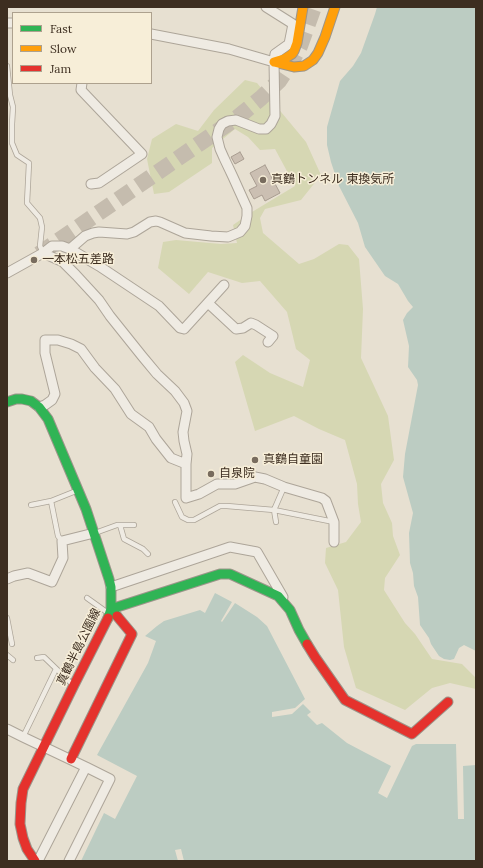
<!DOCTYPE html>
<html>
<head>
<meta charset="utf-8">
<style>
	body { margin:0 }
	#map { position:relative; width:483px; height:868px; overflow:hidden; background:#e7e0d1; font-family:Lora,serif }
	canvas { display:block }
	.frame { position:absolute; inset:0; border:8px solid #3d2e20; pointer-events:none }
	.legend { position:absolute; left:12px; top:12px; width:140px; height:72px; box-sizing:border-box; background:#f7eed8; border:1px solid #ada18e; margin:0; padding:5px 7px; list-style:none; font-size:12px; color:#3d2e20 }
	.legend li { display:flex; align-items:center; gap:8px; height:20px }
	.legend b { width:20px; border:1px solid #ada18e }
</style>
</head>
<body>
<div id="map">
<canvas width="483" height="868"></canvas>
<div class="frame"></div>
<ul class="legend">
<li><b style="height:5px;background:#30b455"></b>Fast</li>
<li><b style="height:5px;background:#ff9f0a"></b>Slow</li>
<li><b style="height:5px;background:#e5322d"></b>Jam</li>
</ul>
</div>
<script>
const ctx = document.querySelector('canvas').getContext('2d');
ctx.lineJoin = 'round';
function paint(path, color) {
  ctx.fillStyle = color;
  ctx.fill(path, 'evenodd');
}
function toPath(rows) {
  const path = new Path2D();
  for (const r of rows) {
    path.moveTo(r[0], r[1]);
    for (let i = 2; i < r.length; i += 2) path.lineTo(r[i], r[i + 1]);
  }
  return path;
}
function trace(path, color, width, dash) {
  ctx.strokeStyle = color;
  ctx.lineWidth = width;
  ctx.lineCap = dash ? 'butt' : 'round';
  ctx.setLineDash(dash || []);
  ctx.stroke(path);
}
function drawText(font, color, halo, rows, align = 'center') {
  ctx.font = font + ' Lora,"Noto Sans JP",serif';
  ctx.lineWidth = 3;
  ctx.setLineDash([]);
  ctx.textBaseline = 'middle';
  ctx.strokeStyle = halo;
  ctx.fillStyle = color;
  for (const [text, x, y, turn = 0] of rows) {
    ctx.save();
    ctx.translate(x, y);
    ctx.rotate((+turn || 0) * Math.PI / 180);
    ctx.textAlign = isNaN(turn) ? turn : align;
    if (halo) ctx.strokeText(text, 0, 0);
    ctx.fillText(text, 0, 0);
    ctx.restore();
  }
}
paint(toPath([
	[245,80,257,83,306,142,321,175,301,200,265,209,260,218,263,233,299,264,314,259,339,244,348,245,359,259,363,309,361,358,388,416,394,460,381,484,383,503,392,523,393,536,400,555,385,578,384,590,405,623,415,634,432,659,462,664,475,677,476,679,476,689,450,683,432,688,405,710,356,688,344,647,338,590,325,563,326,548,346,542,361,522,358,504,357,484,345,440,319,429,294,416,255,431,235,362,243,355,270,373,303,387,310,360,296,349,287,312,260,281,242,283,208,272,189,294,158,268,163,242,176,240,221,244,237,243,233,225,252,212,295,186,275,149,260,150,248,137,235,129,212,148,212,163,169,192,154,194,147,159,152,139,176,124,198,131,214,110]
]), '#d6d7b3');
paint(toPath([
	[377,7,476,7,476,651,464,645,459,648,454,659,450,660,444,659,439,656,431,644,429,638,420,625,418,597,414,586,413,573,410,563,409,533,413,513,403,477,405,454,418,385,417,380,408,367,409,346,403,320,407,313,413,307,408,301,398,284,385,276,365,247,358,223,339,186,331,162,327,145,327,127,340,81,353,66,361,53,375,14],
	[215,593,232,602,221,621,222,622,235,603,257,617,267,626,305,699,295,708,272,712,272,717,292,714,303,704,311,712,307,715,317,725,322,723,347,743,364,752,391,766,378,793,387,798,412,746,416,744,456,744,458,819,464,819,463,766,476,765,476,861,184,861,181,849,175,850,178,861,81,861,104,813,115,819,137,776,97,755,148,663,156,641,145,636,157,626,164,621,200,610,205,613]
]), '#bcccc2');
const building = toPath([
	[240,152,244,159,235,164,231,157,240,152],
	[265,165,280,193,265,201,262,195,254,199,249,190,257,186,250,173,265,165]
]);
paint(building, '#cbbfb2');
trace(building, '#a89c90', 1);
trace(toPath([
	[39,254,238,117,261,98,279,81,291,63,300,46,314,7]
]), '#c5bcae', 16, [16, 8]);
const lane = toPath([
	[7,66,10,95,13,107,12,124,12,143,17,155,29,163,27,203,40,218,42,227,40,246,43,253],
	[51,501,58,536,62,541],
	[175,502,182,517,188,520,194,520,220,506,227,506,274,510,334,522],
	[31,505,51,501,76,491],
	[276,522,274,510,284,487],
	[120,525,124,539,143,549,148,554],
	[95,533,117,525,134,525],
	[87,598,108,613],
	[7,618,12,644],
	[7,655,13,660],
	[37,658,44,657,72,684],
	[23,737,56,669]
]);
const street = toPath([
	[7,23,13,23],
	[151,34,229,49,274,62],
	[82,83,81,90,142,154,99,183,91,184],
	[70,249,85,236,93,233,99,232,127,234,134,232,150,222,156,221,160,222,185,233,211,236,228,237,240,232,245,226,247,216,247,208,233,177,224,158,220,149,217,137,219,129,222,124,228,121,236,120,259,129,266,129,271,124,275,116,274,62,275,54,289,44,293,24,266,7],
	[43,253,63,262,76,275,99,300,110,316,142,356,157,374,175,391,184,403,187,411,183,432,184,441,187,454,186,464,186,498,199,494,217,484,235,484,255,477,265,479,284,487,322,498,326,501,334,522,334,542],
	[7,273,43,253,52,246,62,246,70,249,99,266,159,306,180,328,184,329,224,285],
	[208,303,236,329,243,328,251,323,256,325,273,336,268,342],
	[39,407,45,405,52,400,55,394,45,353,45,340,58,340,71,344,81,349,95,368,115,389,131,414,149,427,156,439,171,458,186,464],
	[7,579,14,576,28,573,52,582,63,558,62,541,94,533],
	[111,587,230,547,257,552,283,597,282,600],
	[7,729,23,737,86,767,38,861],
	[69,861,110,779,86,767]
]);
const fast = toPath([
	[7,402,16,399,22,399,31,401,39,407,48,419,86,509,109,579,111,587,111,609,108,618],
	[117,616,111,609,220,574,230,574,278,596,290,610,299,630,307,644]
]);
const slow = toPath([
	[274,62,294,67,304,66,313,60,318,53,325,37,335,7],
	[274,62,284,59,292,54,294,51,297,43,303,7]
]);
const jam = toPath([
	[307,644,315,657,345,700,412,734,448,702],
	[71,759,132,634,117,616],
	[35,861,27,849,23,838,20,824,21,803,23,789,74,685,108,618]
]);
trace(lane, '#ada599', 6);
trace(street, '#ada599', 11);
trace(fast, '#9c958a', 11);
trace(slow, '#9c958a', 11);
trace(jam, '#9c958a', 11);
trace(lane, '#efebe3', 4.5);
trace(street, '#efebe3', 9);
trace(fast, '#30b455', 9);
trace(slow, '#ff9f0a', 9);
trace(jam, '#e5322d', 9);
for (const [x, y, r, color] of [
	[263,180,4,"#786c5e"],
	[34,260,4,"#786c5e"],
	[255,460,4,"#786c5e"],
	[211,474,4,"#786c5e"]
]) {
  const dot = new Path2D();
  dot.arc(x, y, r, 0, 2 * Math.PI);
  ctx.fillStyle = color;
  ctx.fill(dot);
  trace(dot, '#f7eed8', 1.5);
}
drawText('12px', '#3d2e20', '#f7eed8', [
	["真鶴トンネル 東換気所",271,180],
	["一本松五差路",42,260],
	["真鶴自童園",263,460],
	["自泉院",219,474]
], 'left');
drawText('12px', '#3d2e20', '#f7eed8', [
	["真鶴半島公園線",79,647,-64]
]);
</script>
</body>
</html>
